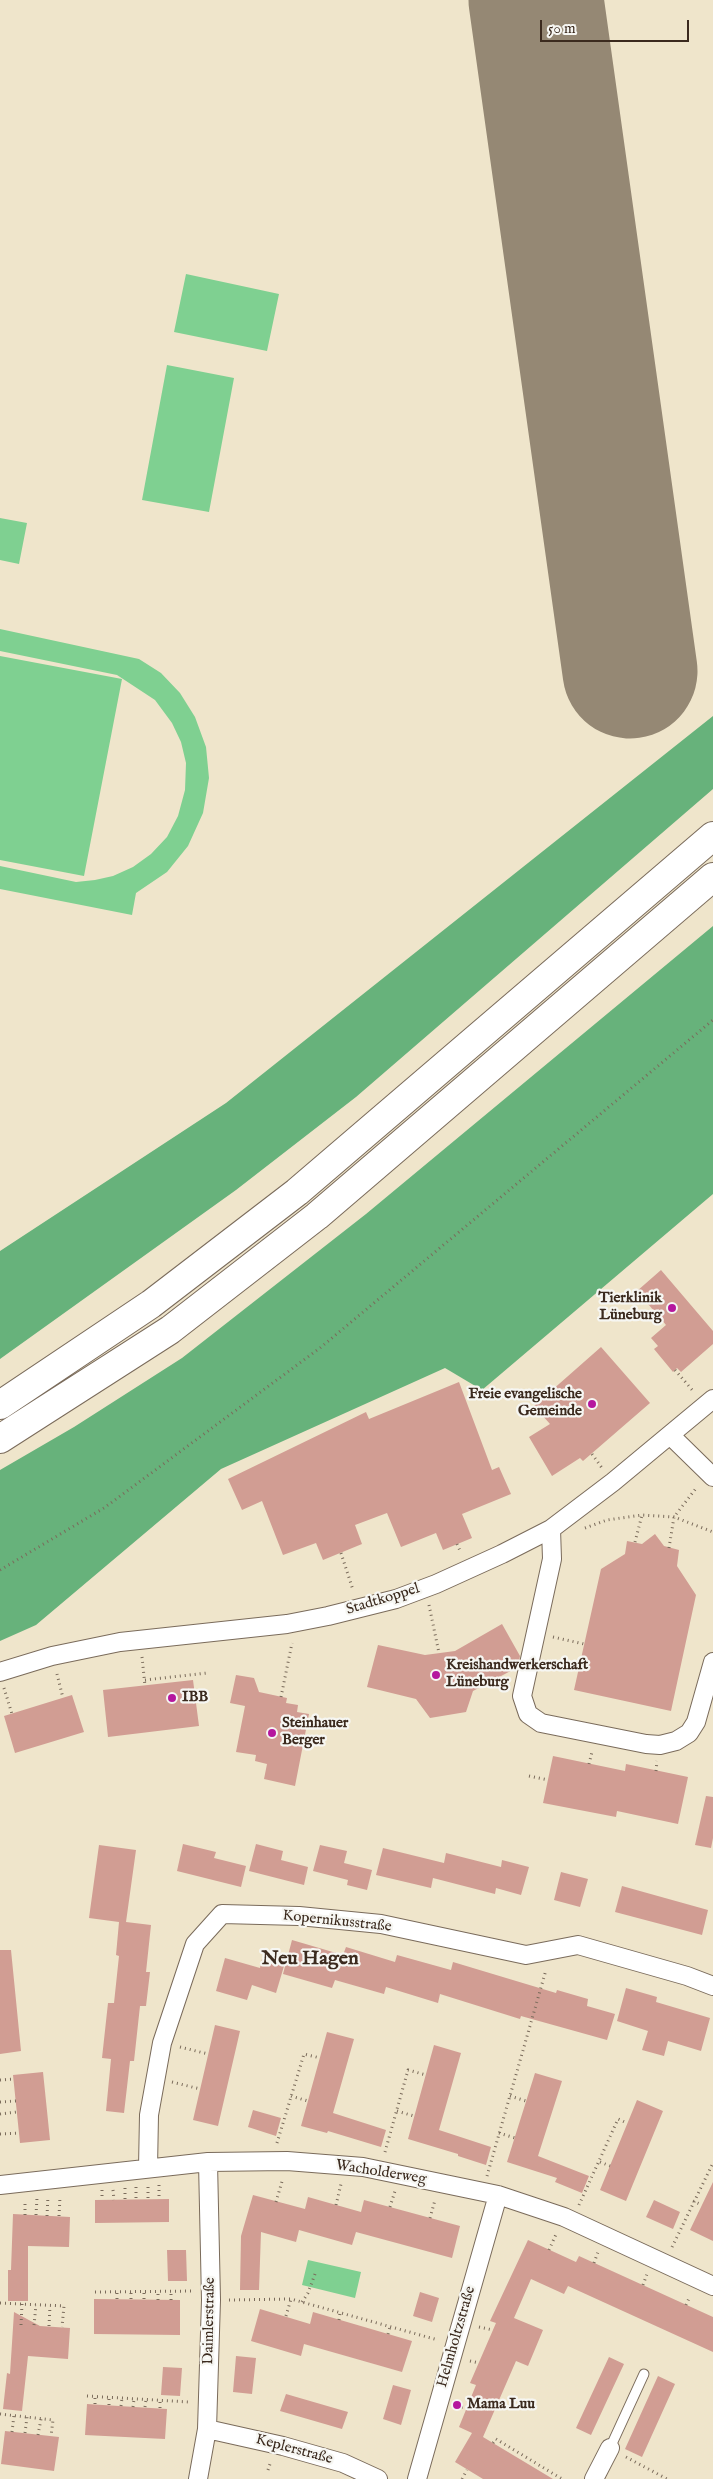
<!DOCTYPE html>
<html>
<head>
<meta charset="utf-8">
<style>
	body { margin:0 }
	#map { position:relative; width:713px; height:2479px; overflow:hidden; background:#efe5cb; font-family:"IM FELL English",serif }
	canvas { display:block }
	.scale { position:absolute; left:540px; top:20px; width:149px; height:22px; box-sizing:border-box; border:2px solid #3b2a1e; border-top:0; padding-left:6px; font-size:15px; line-height:18px; white-space:nowrap; color:#3b2a1e; -webkit-text-stroke:4px #f6f6f2; paint-order:stroke }
</style>
</head>
<body>
<div id="map">
<canvas width="713" height="2479"></canvas>
<div class="scale">50 m</div>
</div>
<script>
const ctx = document.querySelector('canvas').getContext('2d');
ctx.lineJoin = 'round';
function paint(path, color) {
  ctx.fillStyle = color;
  ctx.fill(path, 'evenodd');
}
function toPath(rows) {
  const path = new Path2D();
  for (const r of rows) {
    path.moveTo(r[0], r[1]);
    for (let i = 2; i < r.length; i += 2) path.lineTo(r[i], r[i + 1]);
  }
  return path;
}
function trace(path, color, width, dash) {
  ctx.strokeStyle = color;
  ctx.lineWidth = width;
  ctx.lineCap = dash ? 'butt' : 'round';
  ctx.setLineDash(dash || []);
  ctx.stroke(path);
}
function drawText(font, color, halo, rows, align = 'center') {
  ctx.font = font + ' "IM FELL English",serif';
  ctx.lineWidth = 4.5;
  ctx.setLineDash([]);
  ctx.textBaseline = 'middle';
  ctx.strokeStyle = halo;
  ctx.fillStyle = color;
  for (const [text, x, y, turn = 0] of rows) {
    ctx.save();
    ctx.translate(x, y);
    ctx.rotate((+turn || 0) * Math.PI / 180);
    ctx.textAlign = isNaN(turn) ? turn : align;
    if (halo) ctx.strokeText(text, 0, 0);
    ctx.fillText(text, 0, 0);
    ctx.restore();
  }
}
paint(toPath([
	[186,274,279,294,267,351,174,332],
	[167,365,234,378,209,512,142,500],
	[0,518,27,523,19,564,0,560],
	[0,629,139,659,161,673,180,693,195,717,206,747,209,778,203,813,188,846,167,872,136,893,132,915,0,889,0,866,76,882,95,880,113,876,133,867,151,854,167,837,178,816,185,790,186,763,181,742,172,723,155,700,117,675,0,651],
	[0,656,122,679,84,876,0,860],
	[308,2260,361,2272,355,2298,302,2285]
]), '#7fd091');
paint(toPath([
	[713,716,713,789,356,1097,236,1190,0,1359,0,1251,226,1103],
	[713,926,713,1194,482,1390,445,1368,221,1469,36,1625,0,1641,0,1470,74,1427,182,1358,366,1214]
]), '#67b27b');
trace(toPath([
	[536,0,630,671]
]), '#958874', 135);
paint(toPath([
	[661,1270,713,1331,713,1344,681,1372,677,1368,673,1372,654,1349,658,1346,651,1338,666,1325,637,1291],
	[601,1347,650,1403,583,1461,580,1458,552,1476,529,1437,550,1424,534,1406],
	[459,1382,492,1470,499,1467,511,1494,462,1514,472,1538,443,1550,436,1533,401,1547,387,1513,355,1525,362,1544,323,1560,316,1543,283,1555,262,1501,242,1510,228,1479,366,1412,369,1419],
	[655,1534,664,1546,679,1550,677,1566,696,1595,671,1711,574,1690,601,1569,625,1554,627,1541,642,1544],
	[502,1624,520,1656,518,1667,473,1691,466,1712,430,1718,416,1699,367,1687,378,1645,425,1655,455,1651],
	[236,1675,254,1678,259,1692,287,1698,286,1703,298,1705,297,1712,309,1714,295,1786,264,1779,267,1764,255,1761,256,1755,236,1752,245,1706,230,1703],
	[193,1680,199,1726,108,1737,103,1690],
	[72,1695,84,1732,15,1753,4,1716],
	[553,1756,625,1771,626,1764,688,1777,678,1824,617,1811,616,1817,543,1803],
	[706,1796,713,1797,713,1838,711,1848,695,1845],
	[183,1844,216,1852,214,1858,246,1866,241,1887,177,1871],
	[256,1844,283,1851,281,1860,308,1867,304,1885,249,1871],
	[99,1845,136,1850,126,1922,151,1925,146,1972,150,1972,146,2006,140,2006,134,2061,130,2061,124,2113,106,2111,111,2059,102,2058,108,2003,114,2003,119,1956,116,1955,119,1922,89,1918],
	[320,1845,347,1851,344,1863,372,1870,367,1890,347,1885,348,1880,313,1871],
	[383,1848,444,1863,446,1853,501,1867,502,1860,529,1867,521,1895,496,1888,495,1894,433,1878,431,1888,376,1875],
	[561,1872,588,1879,580,1907,554,1900],
	[622,1886,708,1910,702,1935,615,1912],
	[292,1940,343,1955,346,1947,395,1962,397,1955,451,1970,453,1962,556,1993,557,1990,588,1999,587,2006,615,2014,607,2040,521,2016,520,2019,440,1994,438,2003,386,1987,384,1994,335,1980,332,1988,283,1974],
	[0,1950,11,1950,21,2051,0,2054],
	[225,1958,260,1968,262,1959,284,1966,276,1993,252,1985,247,2000,216,1991],
	[626,1988,657,1997,656,2002,710,2018,701,2051,668,2041,664,2056,642,2050,648,2031,617,2021],
	[215,2025,240,2031,218,2126,193,2120],
	[327,2032,354,2039,333,2113,386,2130,381,2147,328,2131,327,2133,301,2126],
	[434,2045,461,2053,439,2130,491,2147,486,2165,458,2156,458,2154,408,2139],
	[43,2072,50,2140,20,2143,13,2075],
	[535,2073,562,2081,538,2156,589,2176,582,2193,555,2182,557,2178,507,2162],
	[637,2100,663,2111,626,2201,600,2190],
	[253,2110,281,2118,276,2136,248,2127],
	[713,2182,713,2241,690,2230],
	[253,2195,305,2209,308,2197,361,2212,364,2200,460,2226,452,2258,356,2232,352,2245,299,2230,296,2242,261,2232,259,2290,240,2290,241,2236],
	[169,2199,169,2222,95,2223,95,2200],
	[654,2200,680,2212,673,2229,646,2217],
	[13,2214,70,2217,69,2247,28,2246,28,2301,8,2301,8,2270,11,2270],
	[528,2240,576,2262,579,2256,713,2317,713,2352,568,2286,564,2294,531,2279,514,2318,543,2330,528,2366,516,2361,483,2437,553,2479,483,2479,455,2462,472,2433,459,2427,476,2385,470,2383,496,2323,490,2321],
	[167,2250,186,2250,187,2281,168,2281],
	[420,2292,439,2298,432,2322,413,2316],
	[94,2299,180,2300,180,2335,94,2334],
	[260,2309,310,2324,313,2312,412,2341,402,2372,304,2344,301,2356,251,2341],
	[14,2312,40,2326,70,2328,68,2359,28,2356,22,2411,3,2409,7,2373,10,2374],
	[236,2356,256,2358,252,2394,233,2392],
	[609,2357,624,2364,591,2435,576,2428],
	[163,2367,182,2368,180,2396,161,2395],
	[658,2376,675,2384,642,2457,625,2449],
	[393,2385,411,2390,401,2425,383,2419],
	[286,2394,348,2412,342,2429,280,2411],
	[87,2404,167,2409,165,2439,85,2435],
	[5,2431,59,2437,54,2471,1,2464]
]), '#d19d93');
const lane = toPath([
	[610,2448,644,2374]
]);
const street = toPath([
	[670,1435,713,1477],
	[551,1529,552,1559,522,1696,528,1714,541,1723,646,1744,660,1745,676,1741,689,1733,696,1722,713,1662],
	[0,1672,52,1656,120,1642,287,1624,328,1616,396,1599,436,1584,502,1554,551,1529,613,1482,713,1399],
	[148,2168,149,2115,162,2043,195,1944,222,1914,299,1916,381,1924,526,1955,578,1945,687,1976,713,1986],
	[0,2185,208,2162,287,2161,363,2167,498,2195,564,2217,713,2286],
	[207,2429,283,2446,343,2463,378,2479],
	[198,2479,207,2429,211,2300,208,2162],
	[417,2479,498,2195],
	[594,2479,610,2448]
]);
const highway = toPath([
	[0,1405,151,1304,297,1192,713,836],
	[0,1439,170,1330,317,1216,713,877]
]);
trace(lane, '#7a6b5b', 11);
trace(street, '#7a6b5b', 20);
trace(highway, '#7a6b5b', 30);
trace(toPath([
	[675,1370,694,1392],
	[592,1454,602,1468],
	[585,1528,607,1520,642,1515,674,1517,713,1532],
	[635,1542,642,1515],
	[457,1544,461,1553],
	[669,1548,674,1517,697,1487],
	[341,1553,353,1590],
	[0,1570,104,1508,320,1348,713,1020],
	[429,1605,439,1653],
	[553,1637,584,1644],
	[142,1657,145,1686],
	[57,1674,63,1698],
	[145,1680,207,1673],
	[4,1688,12,1714],
	[281,1697,292,1643],
	[589,1764,592,1752],
	[656,1771,657,1761],
	[529,1776,548,1780],
	[180,2047,208,2054],
	[0,2080,14,2079],
	[172,2082,200,2089],
	[291,2096,308,2101],
	[510,2096,526,2101],
	[0,2102,16,2101],
	[397,2111,414,2116],
	[0,2114,17,2112],
	[499,2133,515,2138],
	[0,2134,19,2133],
	[277,2143,304,2054,320,2058],
	[385,2152,408,2070,426,2075],
	[600,2162,610,2166],
	[487,2176,546,1970],
	[159,2185,159,2199],
	[136,2187,136,2199],
	[148,2187,148,2199],
	[125,2188,125,2200],
	[102,2190,102,2200],
	[113,2190,114,2200],
	[693,2201,702,2205],
	[276,2202,283,2178],
	[336,2205,341,2184],
	[579,2205,618,2119,627,2123],
	[390,2207,395,2191],
	[25,2215,25,2200],
	[36,2215,37,2198],
	[47,2216,48,2196],
	[59,2216,60,2197],
	[430,2218,435,2200],
	[672,2247,713,2163],
	[549,2250,557,2232],
	[594,2263,598,2252],
	[643,2285,647,2274],
	[95,2292,194,2291],
	[117,2299,117,2292],
	[131,2299,131,2292],
	[144,2299,144,2292],
	[158,2300,158,2291],
	[171,2300,171,2291],
	[229,2300,291,2299,438,2340],
	[302,2302,308,2293,315,2274],
	[0,2303,64,2306,62,2327],
	[686,2305,690,2296],
	[286,2316,291,2299],
	[339,2320,340,2312],
	[21,2325,22,2304],
	[34,2325,36,2305],
	[49,2326,50,2306],
	[479,2327,493,2330],
	[388,2334,390,2327],
	[470,2361,479,2363],
	[87,2396,189,2402],
	[95,2404,95,2397],
	[109,2405,109,2397],
	[121,2406,122,2398],
	[457,2406,466,2408],
	[133,2407,134,2399],
	[145,2407,146,2399],
	[160,2408,160,2400],
	[0,2414,53,2420,51,2436],
	[12,2432,14,2415],
	[25,2433,27,2417],
	[38,2435,41,2419],
	[493,2443,496,2439,562,2479],
	[626,2457,667,2479],
	[268,2470,271,2461],
	[462,2479,467,2470]
]), '#7a6b5b', 3, [1, 4]);
trace(lane, '#fff', 9);
trace(street, '#fff', 18);
trace(highway, '#fff', 28);
for (const [x, y, r, color] of [
	[672,1308,5,"#b5179e"],
	[592,1404,5,"#b5179e"],
	[436,1675,5,"#b5179e"],
	[172,1698,5,"#b5179e"],
	[272,1733,5,"#b5179e"],
	[457,2405,5,"#b5179e"]
]) {
  const dot = new Path2D();
  dot.arc(x, y, r, 0, 2 * Math.PI);
  ctx.fillStyle = color;
  ctx.fill(dot);
  trace(dot, '#f6f6f2', 2);
}
drawText('bold 15px', '#3b2a1e', '#f6f6f2', [
	["Tierklinik",662,1299,"right"],
	["Lüneburg",662,1316,"right"],
	["Freie evangelische",582,1395,"right"],
	["Gemeinde",582,1412,"right"],
	["Kreishandwerkerschaft",446,1666],
	["Lüneburg",446,1683],
	["IBB",182,1698],
	["Steinhauer",282,1724],
	["Berger",282,1741],
	["Mama Luu",467,2405]
], 'left');
drawText('15px', '#3b2a1e', '#f6f6f2', [
	["Stadtkoppel",383,1600,-17],
	["Kopernikusstraße",337,1922,6],
	["Wacholderweg",381,2173,9],
	["Daimlerstraße",210,2321,-89],
	["Helmholtzstraße",457,2337,-74],
	["Keplerstraße",294,2450,15]
]);
drawText('bold 20px', '#3b2a1e', '#f6f6f2', [
	["Neu Hagen",310,1960]
]);
</script>
</body>
</html>
